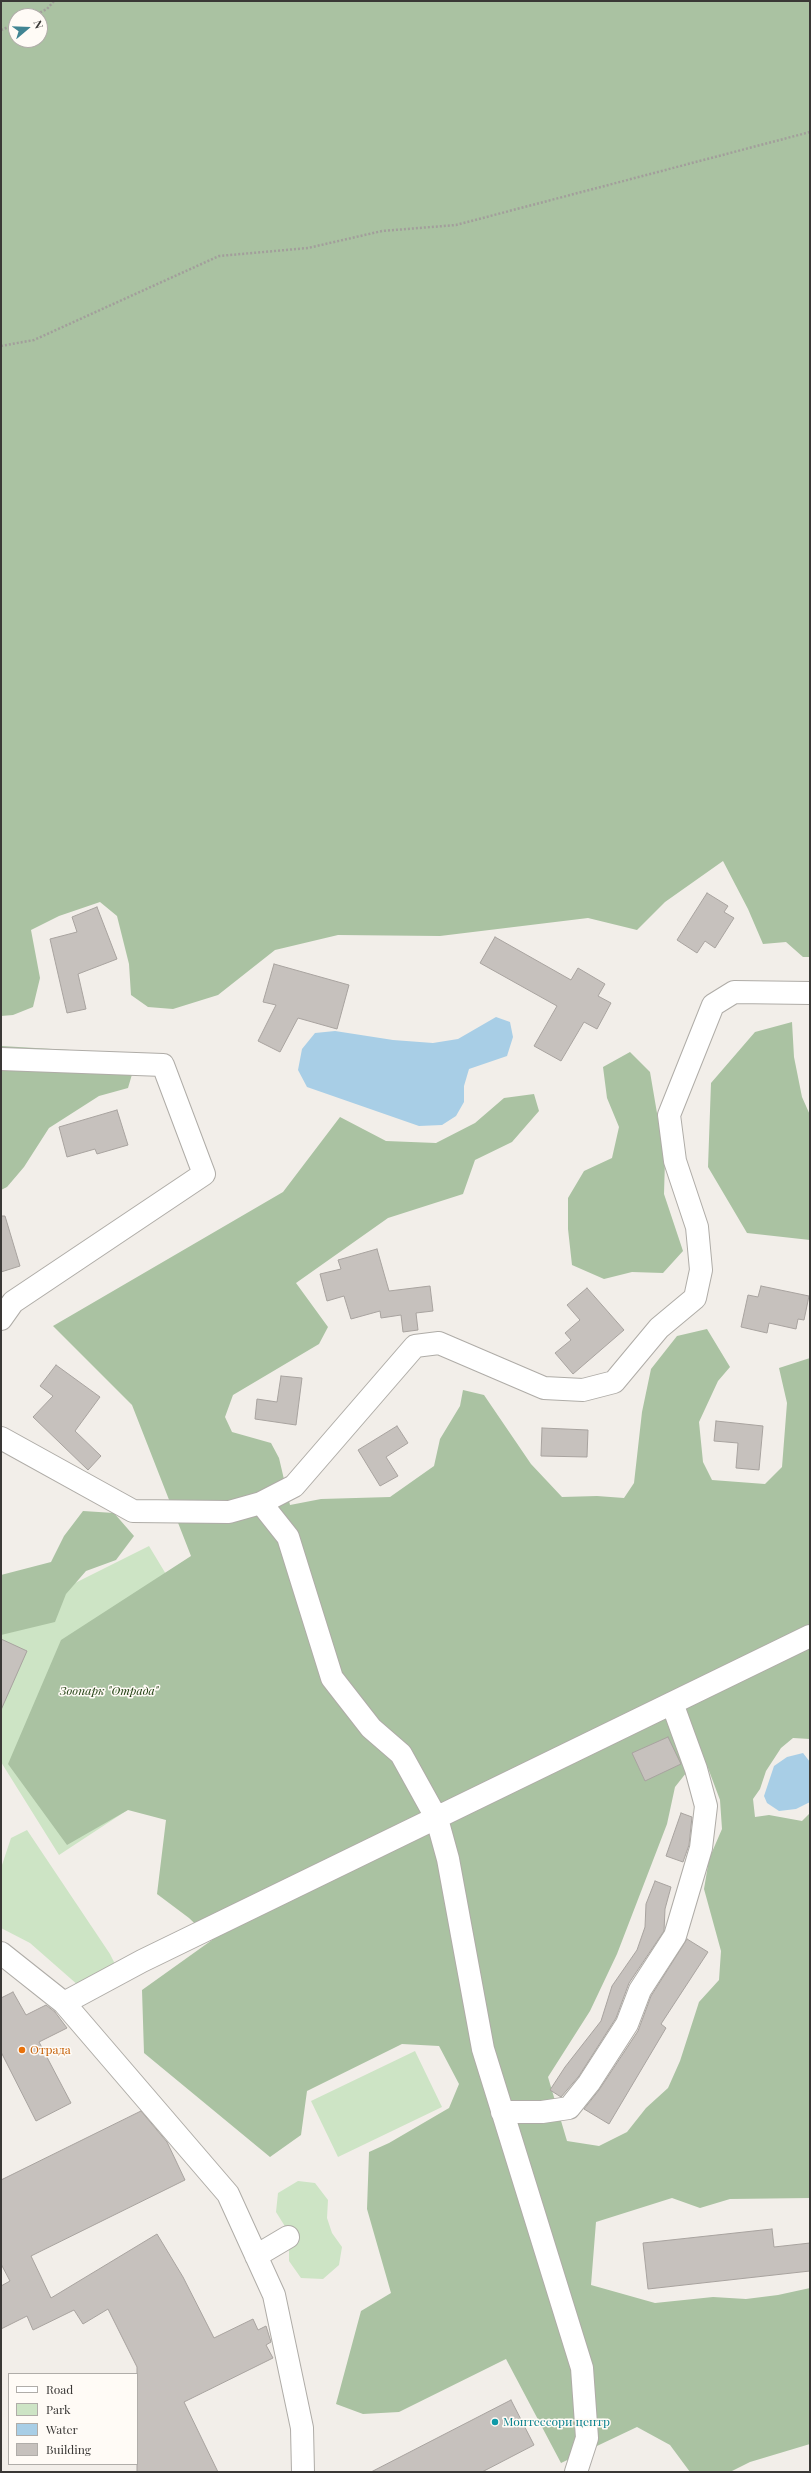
<!DOCTYPE html>
<html>
<head>
<meta charset="utf-8">
<style>
	body { margin:0 }
	#map { position:relative; width:811px; height:2473px; overflow:hidden; background:#f2eee9; font-family:"Playfair Display",serif }
	canvas { display:block }
	.frame { position:absolute; inset:0; border:2px solid #3a3836; pointer-events:none }
	.legend { position:absolute; left:8px; top:2373px; width:130px; height:92px; box-sizing:border-box; background:#fffbf6; border:1px solid #b0ada9; margin:0; padding:5px 7px; list-style:none; font-size:12px; color:#3a3836 }
	.legend li { display:flex; align-items:center; gap:8px; height:20px }
	.legend b { width:20px; border:1px solid #b0ada9 }
	.north { position:absolute; left:8px; top:8px; width:40px; height:40px; box-sizing:border-box; background:#fffbf6; border:1px solid #b0ada9; border-radius:50%; rotate:71deg; font-size:11px; font-weight:700; line-height:16px; text-align:center; color:#3a3836 }
	.north::after { content:''; display:block; margin:auto; width:14px; height:18px; background:#418593; clip-path:polygon(50% 0,100% 100%,50% 72%,0 100%) }
</style>
</head>
<body>
<div id="map">
<canvas width="811" height="2473"></canvas>
<div class="frame"></div>
<ul class="legend">
<li><b style="height:5px;background:#fff"></b>Road</li>
<li><b style="height:11px;background:#cde4c5"></b>Park</li>
<li><b style="height:11px;background:#a8cee6"></b>Water</li>
<li><b style="height:11px;background:#c6c1bd"></b>Building</li>
</ul>
<div class="north">N</div>
</div>
<script>
const ctx = document.querySelector('canvas').getContext('2d');
ctx.lineJoin = 'round';
function paint(path, color) {
  ctx.fillStyle = color;
  ctx.fill(path, 'evenodd');
}
function toPath(rows) {
  const path = new Path2D();
  for (const r of rows) {
    path.moveTo(r[0], r[1]);
    for (let i = 2; i < r.length; i += 2) path.lineTo(r[i], r[i + 1]);
  }
  return path;
}
function trace(path, color, width, dash) {
  ctx.strokeStyle = color;
  ctx.lineWidth = width;
  ctx.lineCap = dash ? 'butt' : 'round';
  ctx.setLineDash(dash || []);
  ctx.stroke(path);
}
function drawText(font, color, halo, rows, align = 'center') {
  ctx.font = font + ' "Playfair Display",serif';
  ctx.lineWidth = 3;
  ctx.setLineDash([]);
  ctx.textBaseline = 'middle';
  ctx.strokeStyle = halo;
  ctx.fillStyle = color;
  for (const [text, x, y, turn = 0] of rows) {
    ctx.save();
    ctx.translate(x, y);
    ctx.rotate((+turn || 0) * Math.PI / 180);
    ctx.textAlign = isNaN(turn) ? turn : align;
    if (halo) ctx.strokeText(text, 0, 0);
    ctx.fillText(text, 0, 0);
    ctx.restore();
  }
}
paint(toPath([
	[149,1546,257,1725,59,1855,1,1762,1,1620],
	[27,1830,110,1954,115,1964,79,1986,30,1943,1,1928,1,1868,11,1838],
	[415,2051,442,2107,338,2157,311,2101],
	[298,2181,315,2183,328,2200,327,2218,332,2233,342,2247,339,2265,323,2279,301,2278,289,2261,289,2245,286,2228,276,2212,278,2193]
]), '#cde4c5');
paint(toPath([
	[1,1,810,1,810,957,803,957,786,942,763,944,748,909,723,861,665,902,637,930,588,918,440,936,338,935,275,950,218,995,173,1009,148,1007,131,995,129,964,117,916,100,902,59,916,31,930,40,978,33,1007,13,1015,1,1016],
	[16,16,40,16,40,40,16,40],
	[792,1022,794,1057,802,1097,810,1115,810,1240,747,1233,708,1167,711,1083,755,1032],
	[1,1046,138,1054,128,1088,99,1096,49,1128,24,1167,7,1187,1,1190],
	[630,1052,650,1072,665,1160,664,1194,683,1251,663,1273,632,1272,604,1279,572,1265,568,1229,568,1198,584,1171,612,1158,619,1127,607,1098,603,1067],
	[534,1094,539,1111,512,1142,475,1160,463,1194,388,1218,296,1283,328,1327,319,1344,233,1395,225,1417,232,1432,271,1443,279,1458,290,1505,321,1499,390,1497,434,1466,440,1439,460,1406,463,1390,484,1395,531,1464,562,1497,597,1496,624,1498,634,1483,642,1412,651,1369,677,1336,707,1329,730,1367,718,1381,699,1422,703,1462,712,1480,765,1484,782,1467,787,1403,779,1368,810,1358,810,1739,793,1738,781,1748,766,1771,760,1789,753,1799,755,1817,769,1815,802,1821,810,1813,810,2198,730,2199,700,2208,672,2198,596,2222,591,2285,655,2303,713,2297,746,2299,778,2295,810,2288,810,2444,750,2462,730,2472,690,2472,670,2445,637,2427,561,2463,506,2359,399,2412,363,2414,336,2404,361,2311,391,2293,367,2209,369,2152,389,2143,449,2108,459,2084,439,2046,402,2044,307,2091,301,2135,270,2157,144,2053,142,1990,212,1940,189,1918,157,1894,166,1820,128,1810,67,1845,8,1764,61,1640,191,1556,132,1405,53,1326,283,1192,340,1117,386,1141,436,1143,475,1123,504,1098],
	[690,1768,708,1768,720,1800,722,1829,709,1859,704,1889,721,1951,719,1980,699,2002,680,2061,668,2088,646,2108,627,2132,599,2146,567,2141,548,2077,590,2011,617,1954,667,1824,675,1787],
	[83,1511,114,1513,134,1536,116,1560,86,1571,66,1594,55,1622,1,1635,1,1575,51,1562,64,1536]
]), '#aac2a2');
paint(toPath([
	[496,1017,510,1022,513,1037,507,1056,469,1069,464,1086,464,1102,456,1116,442,1125,419,1126,307,1087,298,1070,302,1049,315,1033,335,1031,393,1040,433,1043,458,1039],
	[803,1753,810,1762,810,1802,796,1809,779,1811,767,1803,764,1796,774,1766,787,1757]
]), '#a8cee6');
const building = toPath([
	[707,893,728,906,724,912,734,918,715,948,705,941,697,953,677,940,707,893],
	[97,907,117,959,78,974,86,1009,67,1013,50,939,77,932,72,917,97,907],
	[495,937,571,980,578,968,605,984,598,996,611,1003,597,1029,584,1022,561,1061,534,1046,557,1006,480,963,495,937],
	[274,964,349,985,337,1029,298,1018,280,1052,258,1041,276,1005,263,1002,274,964],
	[117,1110,128,1145,97,1154,95,1149,67,1157,59,1127,117,1110],
	[1,1216,5,1216,20,1266,1,1272,1,1216],
	[377,1249,389,1291,430,1286,433,1311,416,1313,418,1330,403,1332,401,1315,381,1318,380,1311,351,1319,344,1296,327,1301,320,1274,341,1269,338,1260,377,1249],
	[761,1286,809,1296,804,1320,798,1319,796,1329,769,1323,767,1333,741,1327,748,1295,758,1297,761,1286],
	[587,1288,624,1330,573,1374,555,1353,571,1340,565,1333,580,1320,567,1305,587,1288],
	[56,1365,100,1397,75,1431,101,1456,88,1470,33,1417,53,1396,40,1386,56,1365],
	[281,1376,302,1378,296,1425,255,1419,257,1399,277,1402,281,1376],
	[716,1421,763,1426,759,1470,736,1468,738,1443,714,1441,716,1421],
	[397,1426,408,1443,386,1457,398,1476,380,1486,358,1450,397,1426],
	[542,1428,588,1430,587,1457,541,1456,542,1428],
	[1,1639,27,1651,1,1710,1,1639],
	[668,1737,681,1764,645,1781,632,1753,668,1737],
	[681,1813,692,1817,689,1845,683,1862,666,1856,681,1813],
	[655,1881,671,1887,665,1909,664,1931,629,1983,616,2018,579,2076,561,2097,550,2090,565,2067,601,2021,612,1986,637,1950,645,1927,646,1904,655,1881],
	[687,1939,708,1952,661,2024,666,2028,609,2124,584,2109,599,2090,638,2031,651,1996,687,1939],
	[13,1992,26,2015,46,2005,55,2012,67,2028,39,2042,71,2103,36,2121,1,2052,1,1998,13,1992],
	[141,2111,167,2142,185,2180,31,2256,51,2298,157,2234,183,2277,214,2338,253,2319,258,2330,266,2326,271,2342,266,2345,273,2358,184,2402,218,2472,137,2472,137,2367,108,2309,83,2324,74,2310,33,2330,27,2316,1,2329,1,2286,10,2281,1,2264,1,2180,141,2111],
	[772,2229,774,2247,810,2243,810,2271,648,2289,643,2243,772,2229],
	[511,2400,534,2445,482,2472,371,2472,511,2400]
]);
paint(building, '#c6c1bd');
trace(building, '#a8a39f', 1);
const minor = toPath([
	[1,1059,163,1065,204,1174,13,1302,1,1319],
	[1,1438,133,1511,229,1512,261,1503,294,1486,415,1346,439,1343,544,1388,583,1390,614,1382,659,1328,695,1298,701,1270,697,1227,675,1161,669,1115,713,1005,734,992,810,993],
	[261,1503,288,1537,332,1678,371,1728,401,1754,437,1819,448,1859,483,2049,582,2368,587,2438,576,2472],
	[1,1953,64,2003,228,2194,274,2295,302,2428,303,2472],
	[64,2003,142,1961,810,1636],
	[502,2112,542,2112,569,2108,589,2083,627,2024,640,1990,675,1936,701,1848,706,1806,696,1769,672,1703],
	[256,2256,288,2237]
]);
trace(minor, '#afaca7', 24);
trace(toPath([
	[33,16,47,9,54,1],
	[1,30,16,24],
	[1,346,34,340,219,256,308,248,382,231,456,225,810,132]
]), '#a29e9b', 2.5, [2, 2]);
trace(minor, '#fff', 22);
for (const [x, y, r, color] of [
	[22,2050,4,"#e8710a"],
	[495,2422,4,"#0f9aa8"]
]) {
  const dot = new Path2D();
  dot.arc(x, y, r, 0, 2 * Math.PI);
  ctx.fillStyle = color;
  ctx.fill(dot);
  trace(dot, '#fffbf6', 1.5);
}
drawText('italic 12px', '#1d3d0e', '#fffbf6', [
	["Зоопарк \"Отрада\"",109,1691]
]);
drawText('12px', '#c56008', '#fffbf6', [
	["Отрада",30,2050]
], 'left');
drawText('12px', '#0d838f', '#fffbf6', [
	["Монтессори центр",503,2422]
], 'left');
</script>
</body>
</html>
